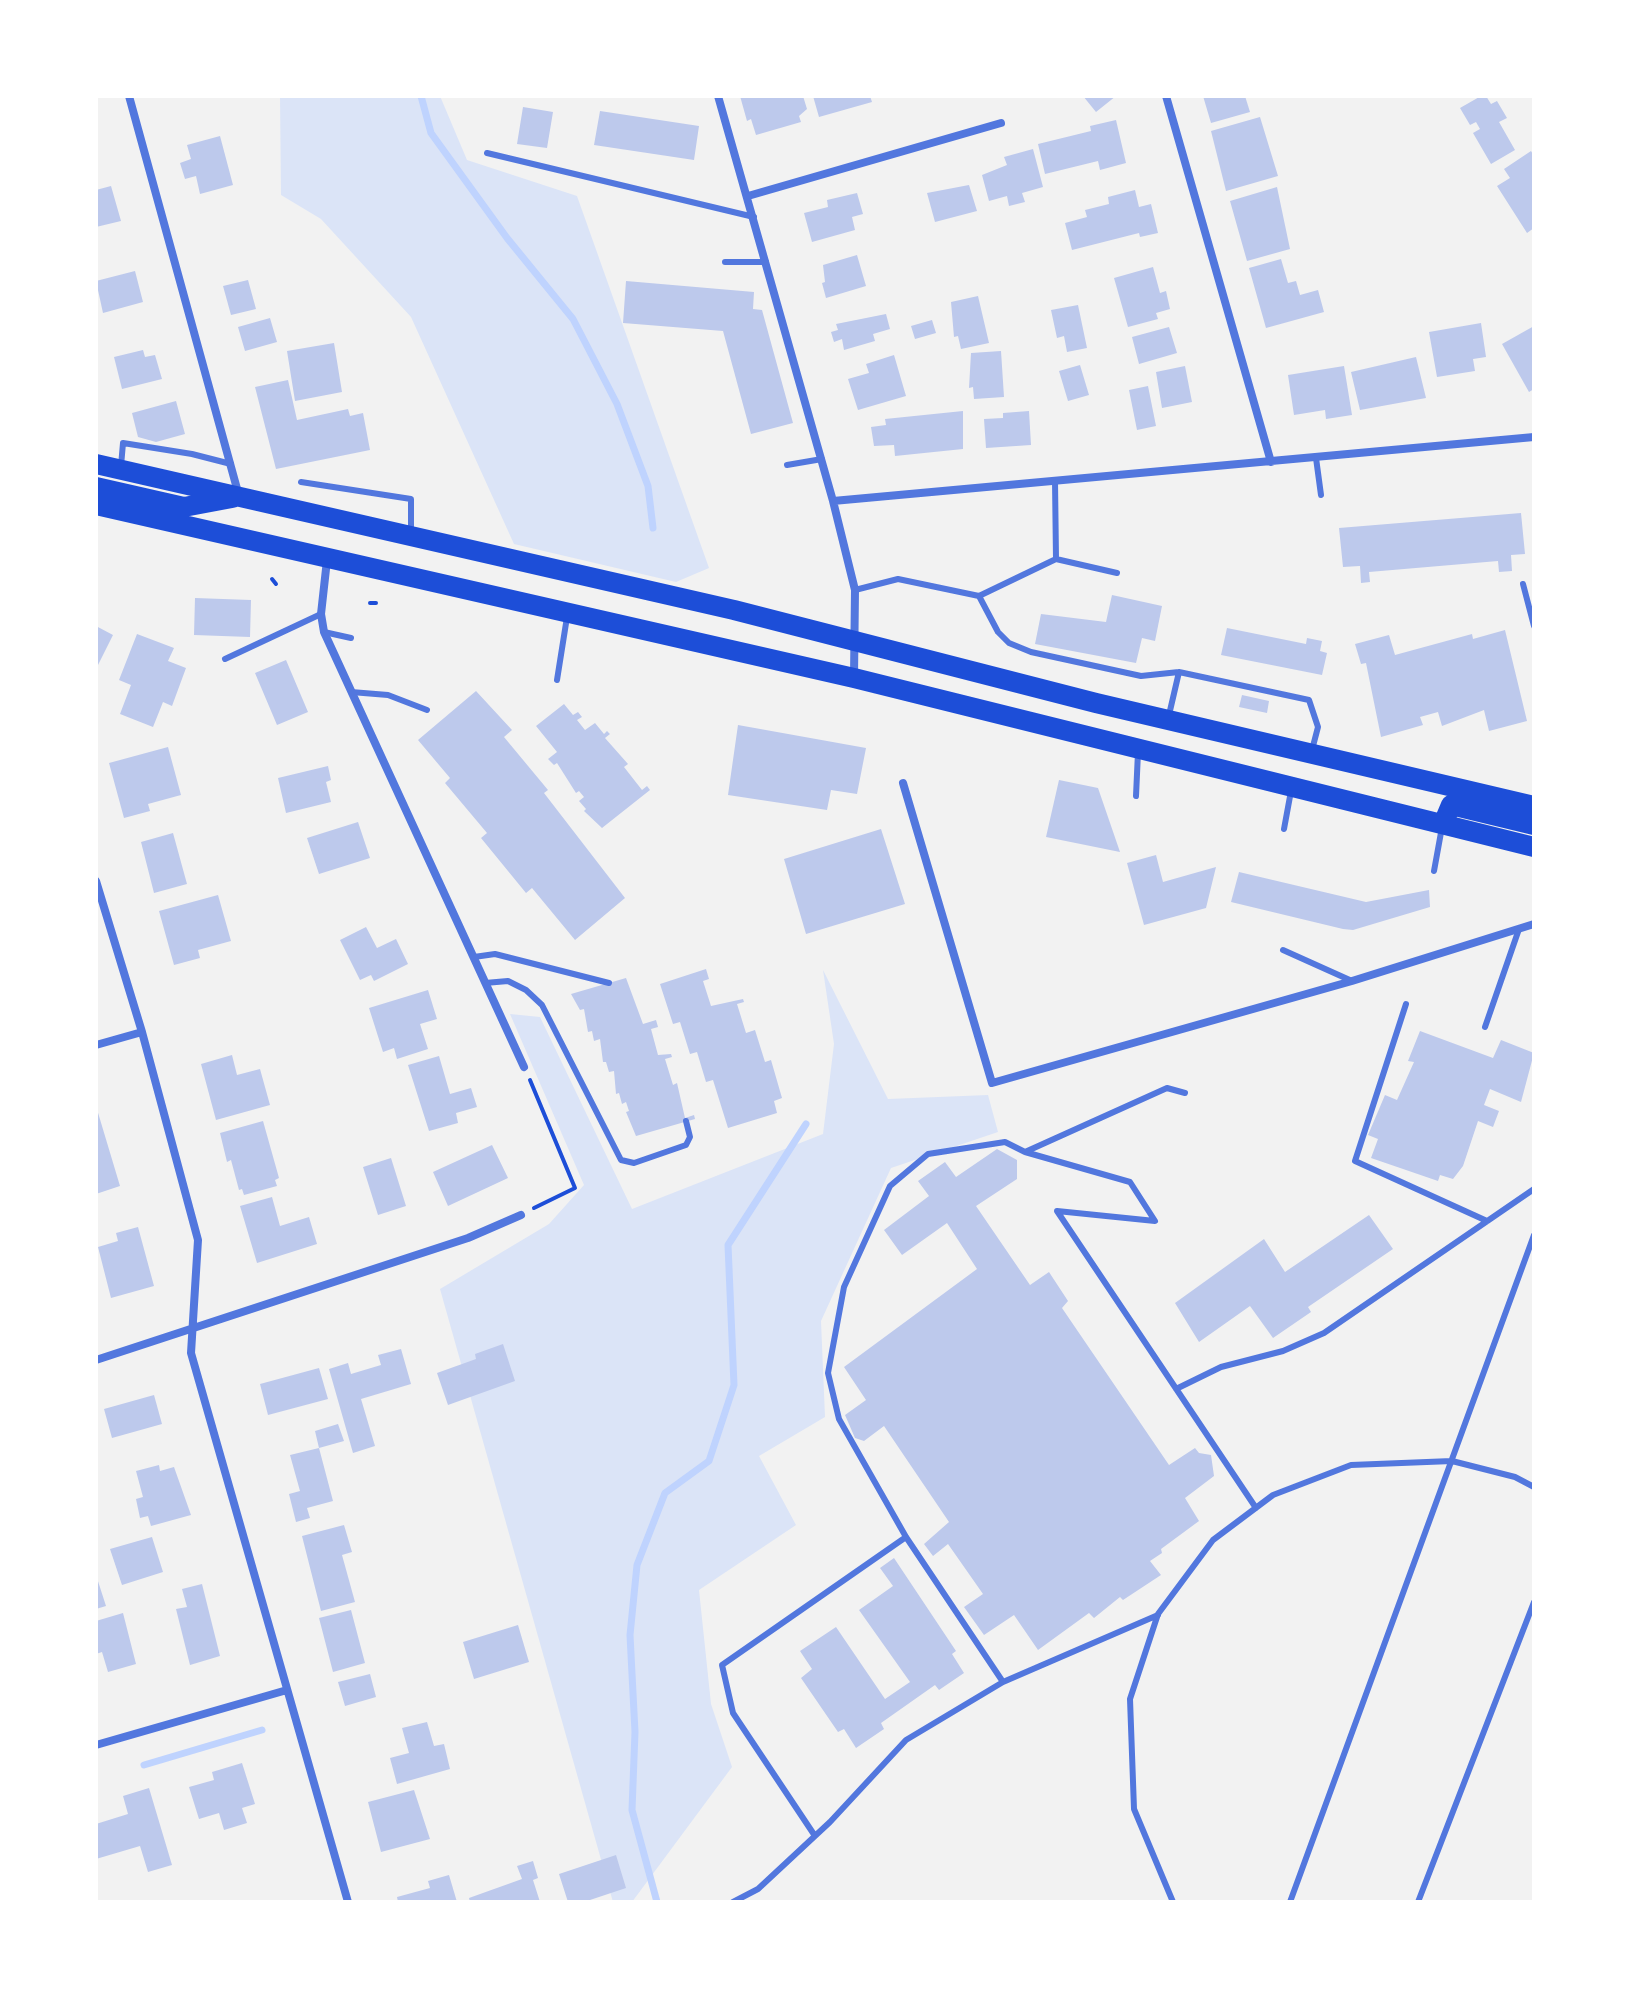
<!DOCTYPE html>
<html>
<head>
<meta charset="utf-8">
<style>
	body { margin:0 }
	#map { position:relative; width:1630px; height:1998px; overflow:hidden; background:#f2f2f2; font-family:Jost,sans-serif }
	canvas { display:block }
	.frame { position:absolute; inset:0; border:98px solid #fff; pointer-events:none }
</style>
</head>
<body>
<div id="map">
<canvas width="1630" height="1998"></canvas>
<div class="frame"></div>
</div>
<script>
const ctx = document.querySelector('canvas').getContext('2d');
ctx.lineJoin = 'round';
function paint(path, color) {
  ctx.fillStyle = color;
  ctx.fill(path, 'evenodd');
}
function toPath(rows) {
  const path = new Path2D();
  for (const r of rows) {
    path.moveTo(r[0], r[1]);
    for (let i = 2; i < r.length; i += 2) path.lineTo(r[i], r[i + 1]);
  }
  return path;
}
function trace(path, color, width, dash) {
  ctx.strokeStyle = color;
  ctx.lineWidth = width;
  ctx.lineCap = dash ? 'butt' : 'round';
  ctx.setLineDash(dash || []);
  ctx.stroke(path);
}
paint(toPath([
	[280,96,440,96,467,160,577,196,709,568,676,582,514,544,411,317,321,219,281,195],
	[823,970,888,1099,988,1095,998,1132,891,1168,821,1321,825,1417,759,1456,796,1525,699,1590,711,1704,732,1767,632,1902,613,1902,440,1289,549,1224,584,1185,510,1014,540,1017,632,1209,823,1134,834,1044]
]), '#dbe4f7');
trace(toPath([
	[421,96,431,133,507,238,573,319,617,404,648,486,653,528],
	[144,1765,262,1730],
	[657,1902,632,1810,635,1732,630,1635,637,1565,665,1493,709,1461,734,1385,728,1245,806,1124]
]), '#bfd3fe', 7);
paint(toPath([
	[740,96,803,96,807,109,799,116,801,122,756,135,751,119,747,121],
	[813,96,870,96,872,102,819,117],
	[1083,96,1116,96,1096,112],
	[1203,96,1245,96,1250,112,1211,123],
	[1481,96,1486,96,1491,104,1497,101,1507,118,1499,122,1515,150,1491,164,1473,133,1480,129,1476,122,1470,125,1460,108],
	[523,107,553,112,547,148,517,144],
	[600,111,699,126,694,160,594,145],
	[1260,117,1278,176,1226,191,1211,131],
	[1116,120,1126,163,1100,170,1098,161,1045,174,1038,144,1091,131,1090,126],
	[220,136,233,185,200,194,196,176,185,179,180,163,191,159,187,145],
	[1033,149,1043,187,1022,193,1025,202,1009,206,1007,196,989,201,982,175,1007,165,1004,157],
	[1531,151,1534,156,1534,228,1527,233,1497,186,1510,178,1504,169],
	[969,185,977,211,935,222,927,193],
	[111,186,121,221,96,227,96,190],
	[1277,187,1290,249,1247,261,1230,201],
	[1135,190,1139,207,1151,204,1158,233,1140,237,1139,233,1072,250,1065,223,1087,217,1085,210,1109,204,1108,197],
	[857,193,863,214,852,217,855,230,812,242,804,213,828,207,827,200],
	[857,255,866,286,826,298,822,283,825,282,823,265],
	[1281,259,1288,283,1296,281,1300,295,1318,290,1324,312,1266,328,1249,268],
	[1153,267,1160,293,1166,291,1170,309,1156,313,1158,319,1128,327,1114,278],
	[135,271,143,302,103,313,96,281],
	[248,280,256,309,231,315,223,286],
	[626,281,754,292,753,309,762,310,793,423,751,434,723,331,623,323],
	[978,296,989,343,961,349,958,336,954,337,951,302],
	[1078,305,1087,348,1067,352,1064,336,1057,338,1051,310],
	[886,314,890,329,873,334,875,341,844,350,842,339,834,342,831,332,838,330,836,324],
	[270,318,277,342,245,351,238,327],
	[932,320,936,333,915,339,911,326],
	[1481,323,1486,357,1473,359,1475,371,1437,377,1429,332],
	[1534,326,1534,389,1529,392,1502,344],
	[1169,327,1177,353,1139,364,1132,337],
	[334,343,342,392,295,401,287,351],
	[143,350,145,357,155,355,162,379,122,389,114,357],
	[1001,351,1004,397,974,399,973,387,969,388,971,353],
	[894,355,906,396,858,410,848,379,869,373,866,364],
	[1416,357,1426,398,1360,410,1351,372],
	[1080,365,1089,395,1068,401,1059,371],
	[1185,366,1192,402,1162,408,1156,372],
	[1344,366,1352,415,1326,419,1325,410,1294,415,1288,375],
	[288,380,297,420,348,409,350,416,363,413,370,450,276,469,255,387],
	[1148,386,1156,426,1137,430,1129,390],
	[176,401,185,434,156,442,138,437,132,413],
	[963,411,963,449,895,456,894,445,874,446,871,427,886,425,885,419],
	[1029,411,1031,445,986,448,984,419,1003,418,1003,413],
	[1521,513,1525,554,1511,555,1512,571,1499,572,1498,561,1369,572,1370,582,1361,583,1360,566,1343,567,1339,528],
	[1112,595,1162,606,1155,641,1142,638,1136,663,1035,644,1041,614,1106,622],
	[195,598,251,600,250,637,194,635],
	[96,626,113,635,96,669],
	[1227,628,1306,644,1307,638,1322,641,1320,651,1327,653,1322,675,1221,655],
	[1505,630,1527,721,1489,731,1484,710,1442,726,1438,712,1420,717,1423,725,1381,737,1366,663,1361,664,1355,644,1389,635,1395,655,1472,634,1473,639],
	[137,634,174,648,168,661,186,668,172,706,163,702,153,727,120,714,131,685,119,680],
	[286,660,308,712,277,725,255,673],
	[476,691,512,730,504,737,548,790,544,793,625,898,575,940,532,888,526,893,481,838,487,833,445,783,450,778,418,740],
	[1242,695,1269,701,1267,713,1239,707],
	[564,704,573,715,578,712,582,717,577,720,585,730,595,723,604,734,607,731,610,734,605,738,628,764,624,767,642,790,647,786,650,790,602,828,584,811,586,809,579,801,584,797,579,791,576,793,557,763,554,765,548,759,557,752,536,726],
	[738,725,866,748,857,794,831,790,827,810,728,795],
	[168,747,181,795,148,804,150,811,124,818,109,763],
	[328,766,331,780,326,782,331,802,286,813,278,778],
	[1059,780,1098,788,1120,852,1046,837],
	[358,822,370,858,319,874,307,838],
	[881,829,905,904,806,934,784,859],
	[173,833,187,884,154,893,141,842],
	[1156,855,1163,882,1216,867,1206,908,1144,925,1127,863],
	[1239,872,1366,902,1429,890,1430,907,1353,930,1343,929,1231,902],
	[218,895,231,941,198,950,200,958,174,965,159,911],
	[366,927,377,948,396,939,408,964,374,981,371,975,360,980,340,940],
	[706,969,709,979,703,981,711,1006,743,999,744,1002,737,1004,746,1033,755,1030,765,1062,771,1060,782,1098,774,1101,777,1113,728,1128,713,1080,706,1082,697,1052,690,1054,680,1022,673,1024,660,984],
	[626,978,643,1024,656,1020,658,1027,651,1029,658,1055,671,1054,672,1057,665,1059,673,1085,677,1083,685,1118,694,1115,695,1119,636,1136,626,1112,629,1111,626,1102,622,1104,619,1093,616,1094,614,1071,609,1072,606,1062,603,1062,600,1039,594,1041,592,1031,588,1032,584,1009,580,1010,571,994],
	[428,990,437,1019,420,1024,428,1049,397,1059,394,1048,383,1052,369,1008],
	[1420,1031,1493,1058,1501,1040,1534,1053,1521,1102,1490,1089,1484,1105,1499,1111,1493,1127,1478,1121,1463,1166,1453,1179,1440,1175,1438,1181,1371,1158,1378,1139,1368,1135,1385,1095,1397,1100,1414,1062,1408,1061],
	[232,1055,237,1075,260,1069,270,1105,216,1120,201,1064],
	[439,1056,450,1094,471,1088,477,1107,456,1113,458,1123,429,1131,408,1065],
	[96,1106,120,1186,96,1194],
	[263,1121,279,1178,275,1180,277,1186,244,1195,242,1189,239,1190,231,1160,227,1162,220,1133],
	[492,1145,508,1178,448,1206,433,1172],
	[997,1149,1017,1160,1017,1179,976,1206,1030,1285,1049,1272,1068,1301,1062,1308,1169,1465,1195,1448,1199,1453,1211,1455,1214,1476,1185,1498,1199,1521,1161,1549,1162,1553,1150,1561,1161,1575,1123,1600,1120,1597,1094,1618,1089,1613,1038,1650,1014,1615,984,1635,964,1607,983,1594,948,1544,933,1556,924,1544,949,1522,884,1426,864,1441,855,1438,845,1415,866,1400,844,1367,977,1269,947,1223,902,1255,884,1230,929,1196,918,1181,945,1162,956,1177],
	[391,1158,406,1206,378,1215,363,1167],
	[272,1197,280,1226,309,1217,317,1244,257,1263,240,1206],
	[1369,1215,1393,1249,1308,1307,1311,1312,1273,1338,1250,1306,1199,1342,1175,1303,1264,1239,1285,1272],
	[138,1227,154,1286,111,1298,98,1247,118,1241,116,1233],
	[503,1344,515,1381,448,1405,437,1373,476,1359,475,1354],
	[401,1349,411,1384,361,1399,375,1446,353,1453,329,1369,348,1363,351,1374,381,1365,378,1355],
	[319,1368,328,1399,268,1415,260,1384],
	[154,1395,162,1424,112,1438,104,1409],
	[338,1424,344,1441,319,1448,333,1501,307,1508,310,1518,296,1522,289,1494,300,1491,290,1455,319,1448,315,1431],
	[159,1465,160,1471,174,1467,191,1515,151,1526,148,1516,140,1518,136,1499,143,1497,136,1471],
	[344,1525,352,1552,342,1555,355,1602,321,1611,302,1536],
	[152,1537,163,1572,122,1585,110,1549],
	[894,1558,956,1651,952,1654,964,1673,939,1690,935,1685,881,1723,884,1729,856,1748,844,1729,838,1732,801,1678,812,1669,800,1651,836,1627,885,1699,910,1682,859,1610,893,1586,880,1568],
	[96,1575,106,1606,96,1609],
	[202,1584,220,1656,190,1665,176,1609,187,1607,182,1589],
	[351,1610,365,1663,333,1672,319,1618],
	[123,1613,136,1664,108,1672,102,1652,96,1654,96,1621],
	[518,1625,529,1662,474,1679,463,1642],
	[370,1674,376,1697,345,1706,338,1682],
	[427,1722,434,1746,444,1744,450,1769,397,1784,390,1758,409,1753,402,1728],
	[242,1763,255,1804,242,1808,247,1823,224,1830,219,1813,199,1819,189,1787,214,1780,212,1772],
	[149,1788,172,1865,148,1872,140,1846,96,1859,96,1824,128,1814,123,1796],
	[414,1790,430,1839,381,1852,368,1802],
	[616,1855,626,1888,584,1902,568,1902,559,1874],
	[533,1861,538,1878,533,1880,540,1902,470,1902,469,1898,522,1879,517,1866],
	[449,1875,457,1902,398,1902,397,1897,430,1888,428,1881]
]), '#bdc9ec');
trace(toPath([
	[272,579,276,584],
	[370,603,376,603],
	[530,1080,575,1188,534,1208]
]), '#1d4ed8', 4);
trace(toPath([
	[487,153,754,217],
	[725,262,766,262],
	[1316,458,1321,495],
	[787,465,822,459],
	[121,466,123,443,192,454,231,464],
	[1055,481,1056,559],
	[301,482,411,499,411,532],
	[1523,584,1534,626],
	[855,590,898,579,979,596,998,632,1009,643,1031,652,1141,676,1179,672,1309,700,1318,727,1312,750],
	[979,596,1056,559,1117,573],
	[324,632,351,638],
	[225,659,321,614],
	[557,680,567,617],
	[351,692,388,695,427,710],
	[1169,715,1179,672],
	[1136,796,1138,752],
	[1284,829,1291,791],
	[1434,871,1442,827],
	[1283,950,1352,981],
	[474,957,495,954,609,983],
	[485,983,508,981,526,990,542,1005,621,1160,634,1163,686,1145,690,1137,686,1121],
	[1406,1004,1355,1161,1487,1221],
	[1485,1027,1519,929],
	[1185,1093,1167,1088,1025,1152,1130,1182,1155,1221,1057,1211,1256,1508],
	[1176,1389,1221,1367,1283,1351,1324,1333,1534,1189],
	[1003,1682,906,1537,839,1419,828,1373,844,1287,890,1186,928,1154,1005,1142,1025,1152],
	[815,1836,733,1713,722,1665,906,1537],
	[733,1902,758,1889,830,1822,906,1740,1003,1682,1158,1615],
	[1173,1902,1134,1809,1130,1699,1158,1614,1213,1540,1273,1495,1351,1465,1452,1461,1515,1477,1534,1487],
	[1290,1902,1534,1235],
	[1418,1902,1534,1602]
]), '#5277de', 6);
trace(toPath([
	[129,96,239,496],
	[718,96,833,501,855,590,854,677],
	[1166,96,1271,462],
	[748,196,1001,123],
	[833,501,1534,437],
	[327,560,321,614,324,632,524,1067],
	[903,783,992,1083,1352,981,1534,924],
	[96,881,142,1032,198,1240,191,1353,348,1902],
	[96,1045,142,1032],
	[96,1360,468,1238,521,1215],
	[96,1745,287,1690]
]), '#5277de', 8);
trace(toPath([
	[96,464,734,610,1096,703,1534,806],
	[96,487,184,507,232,498],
	[96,505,854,678,1534,847],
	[1443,824,1451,805,1534,825]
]), '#1d4ed8', 20);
</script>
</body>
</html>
